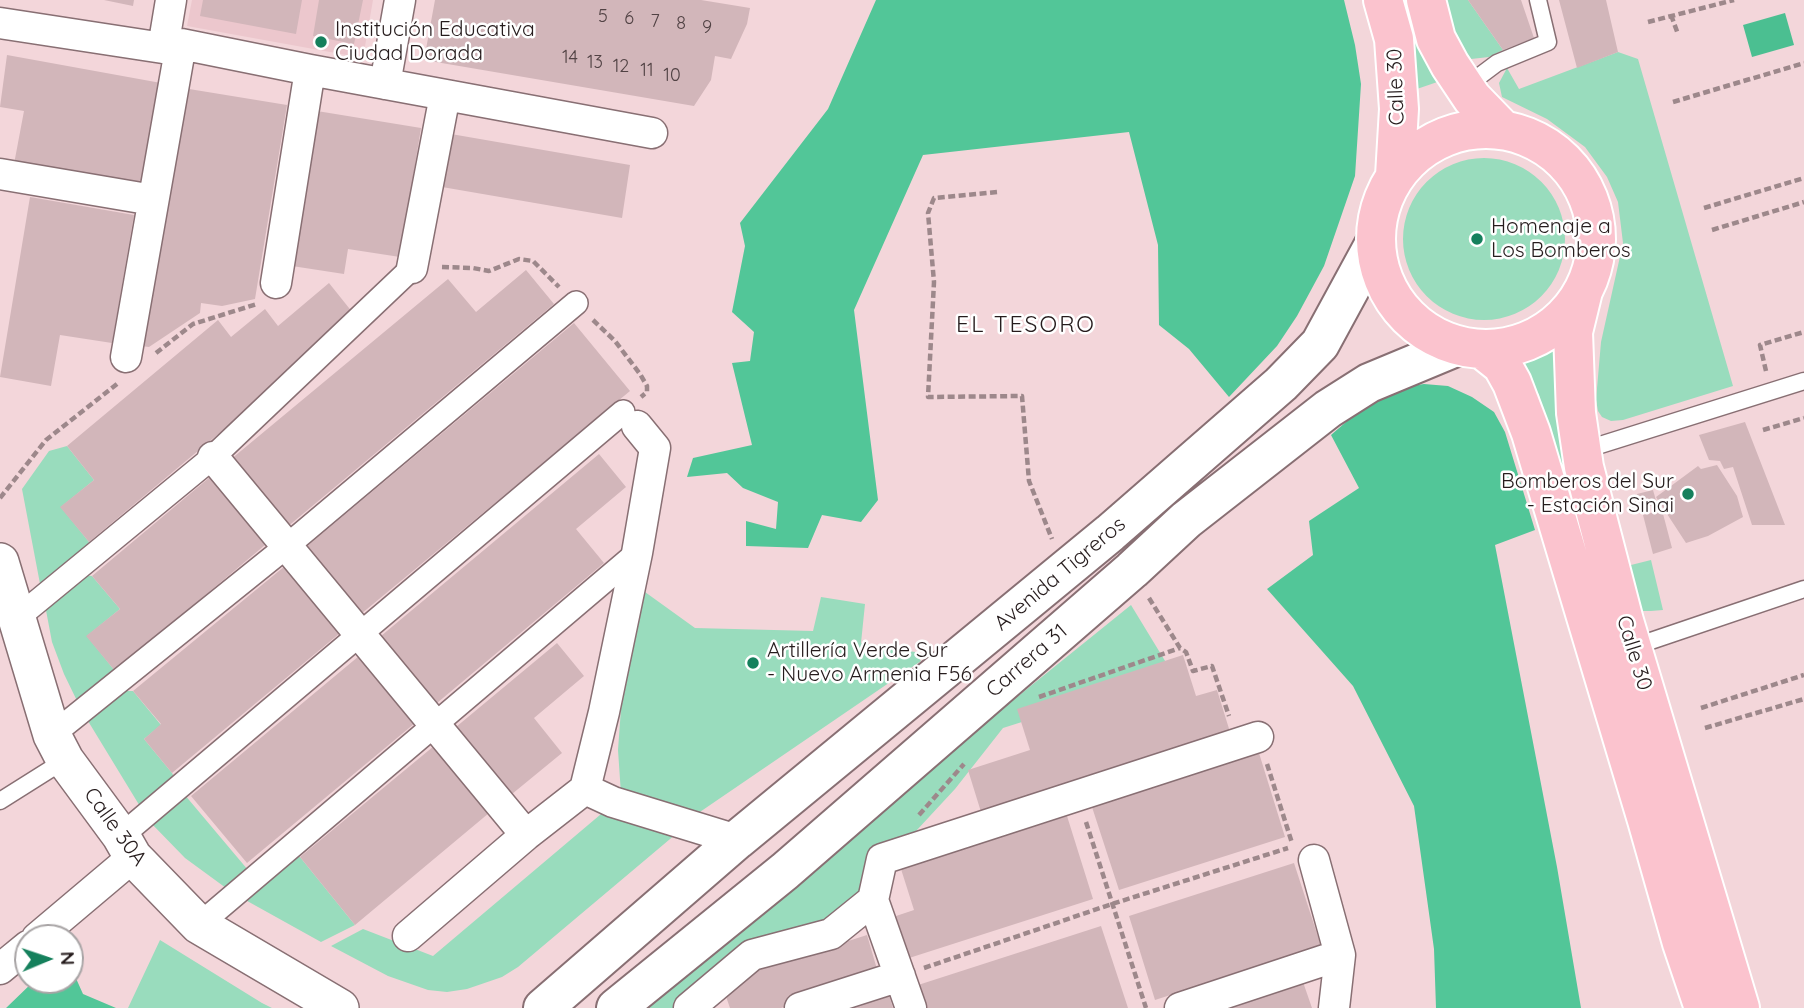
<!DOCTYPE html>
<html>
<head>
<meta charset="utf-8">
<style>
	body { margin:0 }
	#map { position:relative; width:1804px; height:1008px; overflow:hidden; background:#f3d6da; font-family:Quicksand,sans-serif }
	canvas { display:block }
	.north { position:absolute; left:14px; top:924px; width:70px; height:70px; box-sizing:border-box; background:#fff; border:2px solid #a8a4a5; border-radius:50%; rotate:88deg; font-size:19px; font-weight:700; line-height:28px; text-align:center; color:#261c1d }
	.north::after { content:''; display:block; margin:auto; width:24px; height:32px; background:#15805c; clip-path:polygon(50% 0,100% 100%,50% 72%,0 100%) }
</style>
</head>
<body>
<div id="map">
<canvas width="1804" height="1008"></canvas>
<div class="north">N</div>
</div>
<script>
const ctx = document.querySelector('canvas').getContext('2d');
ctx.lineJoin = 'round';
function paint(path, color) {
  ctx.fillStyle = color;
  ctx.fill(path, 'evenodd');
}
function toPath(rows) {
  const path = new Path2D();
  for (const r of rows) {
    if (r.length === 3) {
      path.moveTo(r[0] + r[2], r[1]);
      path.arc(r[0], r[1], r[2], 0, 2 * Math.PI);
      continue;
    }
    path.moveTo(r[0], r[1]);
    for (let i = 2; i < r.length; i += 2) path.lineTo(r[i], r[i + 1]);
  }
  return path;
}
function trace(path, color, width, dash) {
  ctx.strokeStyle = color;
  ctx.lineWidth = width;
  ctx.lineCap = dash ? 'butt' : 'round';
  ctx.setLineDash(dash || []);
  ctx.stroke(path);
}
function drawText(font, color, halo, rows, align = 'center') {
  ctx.font = font + ' Quicksand,sans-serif';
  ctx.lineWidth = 5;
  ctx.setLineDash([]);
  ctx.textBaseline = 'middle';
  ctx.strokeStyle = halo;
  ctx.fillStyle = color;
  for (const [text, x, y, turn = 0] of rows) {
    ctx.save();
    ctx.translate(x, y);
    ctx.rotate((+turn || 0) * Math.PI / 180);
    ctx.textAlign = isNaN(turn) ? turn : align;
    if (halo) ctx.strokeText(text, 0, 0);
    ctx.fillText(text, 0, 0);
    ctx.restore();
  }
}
paint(toPath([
	[192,0,373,0,363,58,187,26]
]), '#ecc7cd');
paint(toPath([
	[1401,0,1409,0,1449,78,1414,90],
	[1434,0,1468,0,1503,50,1489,57,1471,59,1436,7],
	[1618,52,1638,59,1733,386,1623,420,1611,421,1602,417,1598,411,1596,400,1601,342,1623,243,1618,202,1607,177,1585,147,1547,119,1502,97,1499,83,1507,68,1519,89],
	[1484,239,81],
	[1559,345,1608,618,1577,538,1539,395,1517,359,1537,358],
	[67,446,94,480,61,507,89,542,88,550,41,589,22,489,49,451],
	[1651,560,1663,610,1651,611,1643,611,1638,607,1627,566],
	[82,575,92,576,120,609,87,636,115,671,80,707,64,674,52,642,45,605],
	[645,592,695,628,813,631,821,597,865,604,861,643,915,652,921,661,694,816,621,794,618,750,621,709],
	[1131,605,1173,674,1003,728,955,789,878,872,858,904,677,1008,640,1008,835,844],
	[125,691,133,691,161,725,144,739,172,773,176,781,141,808,88,721],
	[184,794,248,870,226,888,185,858,150,822],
	[607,809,676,834,518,967,502,977,467,989,447,992,428,990,388,976,331,946,363,929,433,956],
	[300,857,355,925,321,942,240,897,288,858],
	[160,940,262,1003,272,1008,128,1008]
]), '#99dcbd');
paint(toPath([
	[876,0,1344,0,1355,45,1361,84,1355,176,1324,266,1297,316,1277,346,1229,397,1189,349,1159,325,1158,245,1129,132,923,155,854,310,878,500,861,522,822,515,808,548,746,546,746,521,776,529,778,502,743,488,727,473,687,477,693,458,752,445,732,363,750,361,754,332,732,312,745,246,740,223,828,109],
	[1424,384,1448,386,1472,397,1494,412,1505,432,1535,530,1495,545,1557,867,1581,1008,1436,1008,1434,949,1414,806,1353,686,1267,589,1313,555,1309,521,1359,488,1331,435,1361,409,1398,388],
	[70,965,83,994,116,1008,6,1008,35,980,70,980]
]), '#52c698');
paint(toPath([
	[1785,13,1794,45,1752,57,1743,25]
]), '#4bbf91');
paint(toPath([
	[104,0,134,0,133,6],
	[203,0,302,0,296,34,200,16],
	[319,0,363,0,354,44,313,36],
	[435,0,701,0,750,8,747,24,731,59,715,56,711,80,694,106,424,60],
	[1468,0,1521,0,1534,38,1503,50],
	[1559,0,1606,0,1618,52,1577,68],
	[7,55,161,83,142,187,14,164,24,111,0,107],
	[183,88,287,105,255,299,222,306,201,303,200,313,149,347,141,346],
	[317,111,421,128,400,257,348,249,344,274,292,266],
	[451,134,630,165,622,218,442,187],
	[30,197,134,215,112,343,60,335,51,386,0,377],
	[526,270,554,304,286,528,230,460,448,279,476,312],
	[329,283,357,318,89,542,60,507,94,480,67,446,218,320,231,337,265,309,278,326],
	[574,323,630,391,361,614,306,547],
	[1745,422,1785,525,1752,525,1733,467,1724,469,1720,461,1709,460,1699,435],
	[599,454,626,487,576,529,604,563,437,703,381,636],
	[1717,465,1737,496,1743,517,1708,536,1686,543,1656,497,1698,466,1701,469],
	[210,477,265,545,115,671,86,636,120,609,92,576],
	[1653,490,1657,504,1641,509,1637,494],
	[1662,510,1672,548,1653,554,1643,515],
	[285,566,340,633,172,773,144,739,161,724,133,691],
	[557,643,584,676,534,718,562,753,512,794,456,727],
	[1183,655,1196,696,1217,690,1230,732,981,812,968,770,1030,750,1017,709],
	[359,656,415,723,247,863,191,796],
	[434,746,489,813,355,925,300,857],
	[1259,753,1285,837,1119,890,1092,807],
	[1067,816,1093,899,906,959,893,917,914,910,901,869],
	[1294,863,1321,946,1155,1000,1129,916],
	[1101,926,1128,1008,922,1008,915,986],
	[867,935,879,976,781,1008,730,1008,721,982],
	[1303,982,1312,1008,1225,1008],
	[889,995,893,1008,849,1008]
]), '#d2b6ba');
const service = toPath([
	[1465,87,1497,63,1548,42,1538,0],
	[1581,451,1804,381],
	[1633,647,1804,589],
	[0,801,65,760]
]);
const pedestrian = toPath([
	[16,619,213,457,412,268],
	[52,735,287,546,576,303],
	[121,836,623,412],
	[199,925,637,553]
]);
const minor = toPath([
	[0,23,163,48,181,44,310,70,652,133],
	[163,48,171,0],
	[385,84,400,0],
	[0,174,153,200],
	[412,268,445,95],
	[276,283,310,70],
	[126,357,181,44],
	[213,457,526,835],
	[585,789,613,802,737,840],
	[1314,860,1340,955,1334,1008],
	[873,900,911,1008],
	[408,936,526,835,585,789,604,712,637,553,655,448,637,426],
	[37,938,133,857],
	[0,969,28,946],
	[689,1008,752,955,831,934,873,900,882,859,1258,737],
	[800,1008,900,976],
	[1180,1008,1328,959]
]);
const tertiary = toPath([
	[0,562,52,735,65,760,121,836,133,857,199,925,340,1008]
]);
const secondary = toPath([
	[543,1008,737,840,1110,533,1281,384,1320,344,1376,241],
	[616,1008,785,871,1132,570,1186,520,1328,409,1369,383,1458,346]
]);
const primary = toPath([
	[1383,0,1394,39,1399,109,1395,176],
	[1426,0,1436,39,1450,65,1472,98,1503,130],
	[1486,239,110],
	[1583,291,1573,332,1576,413,1584,467,1624,621,1740,1008],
	[1482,349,1502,365,1512,383,1531,433,1647,820,1682,943,1704,1008]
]);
trace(service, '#886f73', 19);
trace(pedestrian, '#886f73', 26);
trace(minor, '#886f73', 33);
trace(tertiary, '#886f73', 40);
trace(secondary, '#886f73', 42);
trace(primary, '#fff', 42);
trace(toPath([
	[1671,15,1678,34],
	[1648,22,1734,0],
	[1673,102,1804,63],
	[997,192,934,198,928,213,934,282,928,397,1022,396,1029,481,1052,539],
	[1704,208,1804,178],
	[1712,230,1804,202],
	[442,267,473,268,489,271,519,259,533,261,559,287],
	[593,320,615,341,640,374,647,386,647,392,641,397],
	[156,353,193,324,257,304],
	[1766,371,1760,345,1804,332],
	[1763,430,1804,418],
	[0,498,46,440,117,384],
	[1149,598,1180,648,1186,652,1193,671,1212,666,1229,716],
	[1039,697,1180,648],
	[1701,708,1804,675],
	[1705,728,1804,699],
	[1267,764,1292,843],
	[919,815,964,764],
	[1086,822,1146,1008],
	[924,968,1112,904,1288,848]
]), '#9d888b', 4.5, [7, 3.5]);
trace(service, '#fff', 16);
trace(pedestrian, '#fff', 23);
trace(minor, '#fff', 30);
trace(tertiary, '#fff', 37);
trace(secondary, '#fff', 38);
trace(primary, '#fbc3ce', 38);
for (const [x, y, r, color] of [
	[321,42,7,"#15805c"],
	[1477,239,7,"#15805c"],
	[1688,494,7,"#15805c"],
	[753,663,7,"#15805c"]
]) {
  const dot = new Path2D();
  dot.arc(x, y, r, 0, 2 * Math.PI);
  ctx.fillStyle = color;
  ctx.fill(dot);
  trace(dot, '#fff', 2.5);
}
drawText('18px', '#514244', null, [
	["5",603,17],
	["6",629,19],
	["7",655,22],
	["8",681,24],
	["9",707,28],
	["14",570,58],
	["13",595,63],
	["12",621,67],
	["11",647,71],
	["10",672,76]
]);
drawText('21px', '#261c1d', '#fff', [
	["Institución Educativa",335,30],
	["Ciudad Dorada",335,54],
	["Homenaje a",1491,227],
	["Los Bomberos",1491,251],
	["Bomberos del Sur",1674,482,"right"],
	["- Estación Sinai",1674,506,"right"],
	["Artillería Verde Sur",767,651],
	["- Nuevo Armenia F56",767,675]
], 'left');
drawText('21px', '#261c1d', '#fff', [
	["Calle 30",1396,87,-92],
	["Avenida Tigreros",1060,574,-40],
	["Calle 30",1634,653,73],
	["Carrera 31",1027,661,-41],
	["Calle 30A",115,827,54]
]);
ctx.letterSpacing = '2px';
drawText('23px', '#261c1d', '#fff', [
	["EL TESORO",1026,325]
]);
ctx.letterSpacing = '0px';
</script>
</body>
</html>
